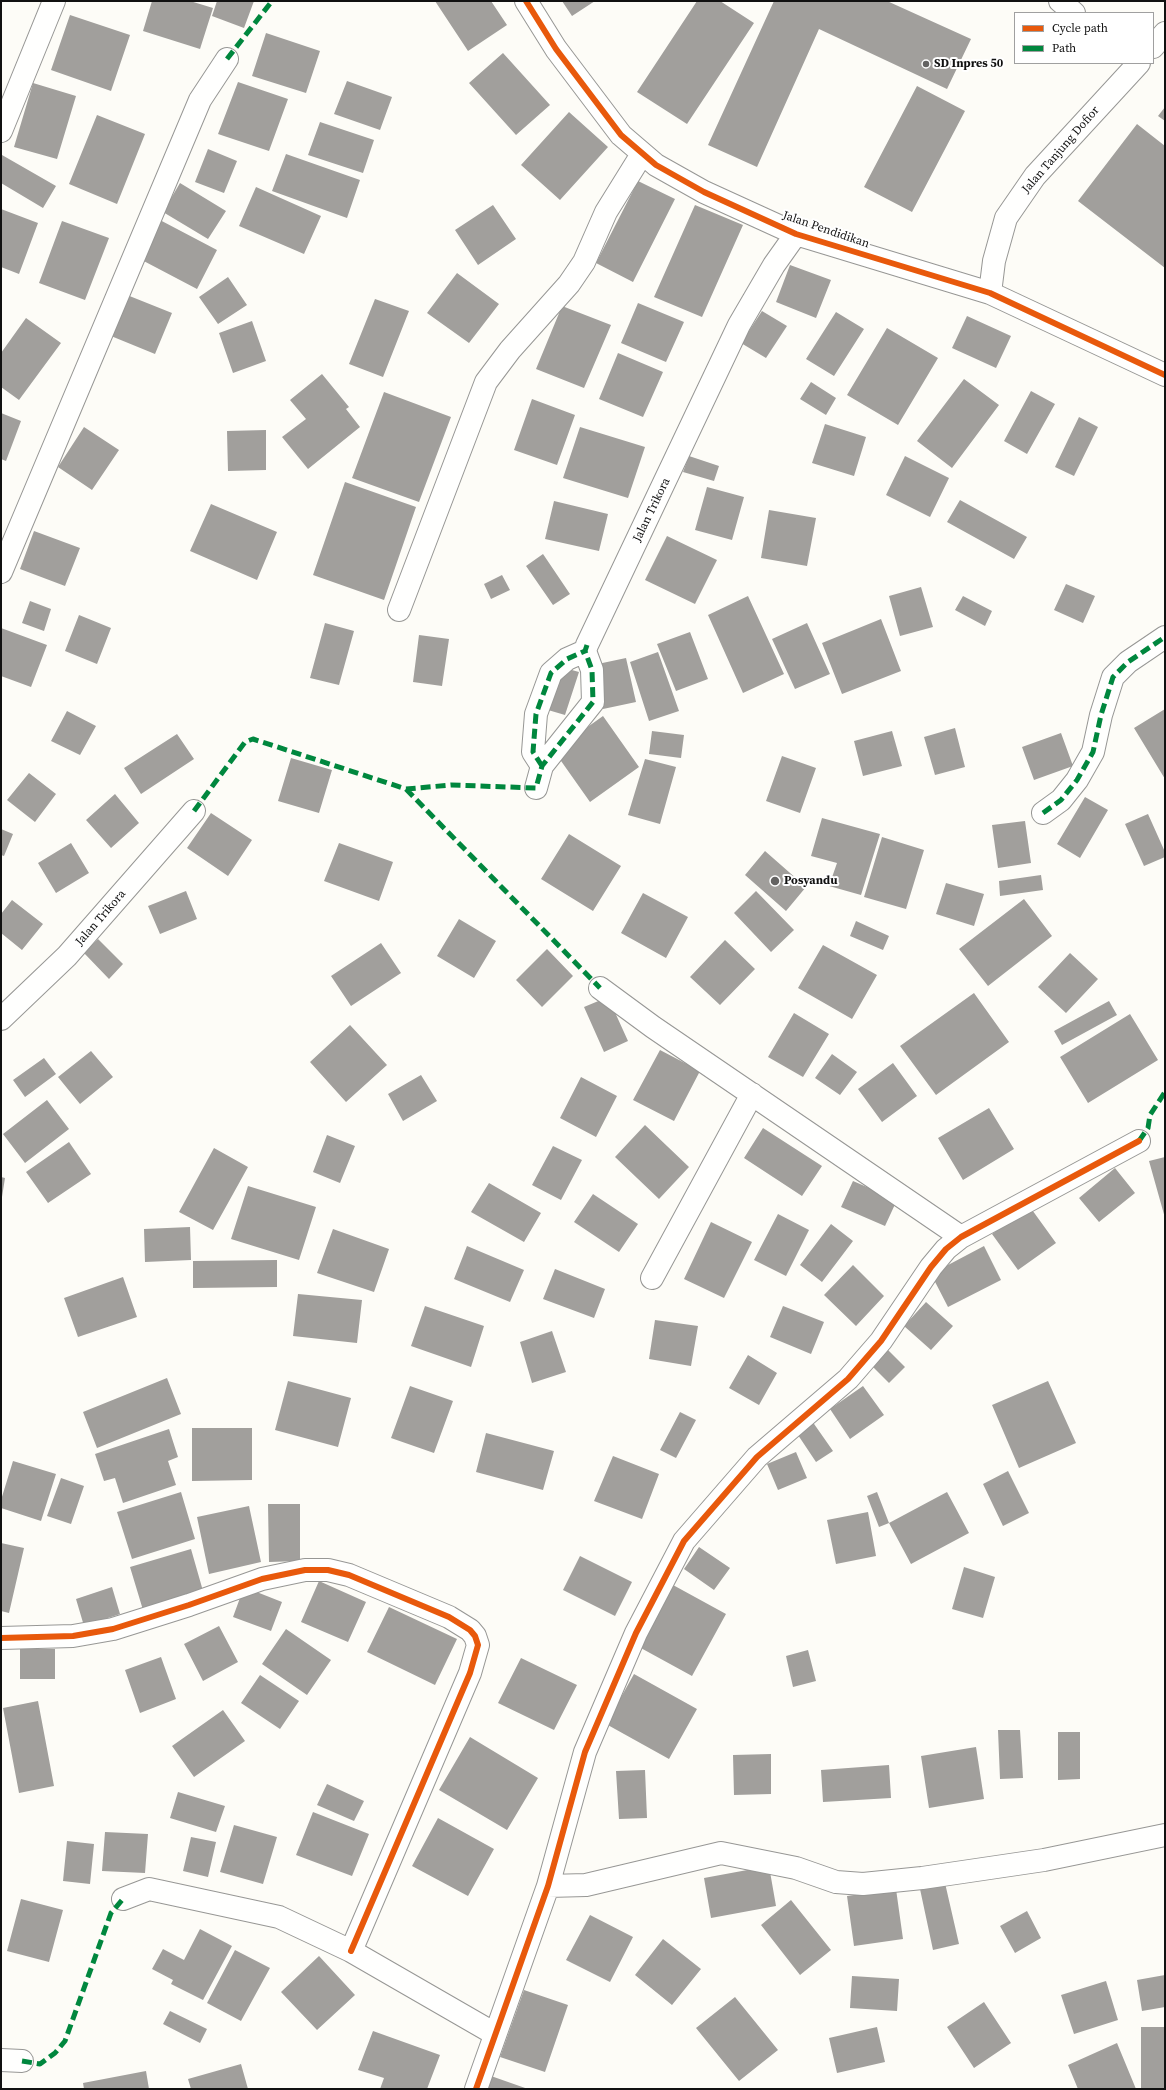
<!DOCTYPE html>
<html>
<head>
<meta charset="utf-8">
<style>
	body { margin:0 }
	#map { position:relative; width:1166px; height:2090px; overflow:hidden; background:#fdfcf7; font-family:"Source Serif 4",serif }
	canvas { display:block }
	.frame { position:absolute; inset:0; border:2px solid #111; pointer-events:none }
	.legend { position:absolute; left:1014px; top:12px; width:140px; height:52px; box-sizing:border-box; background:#fff; border:1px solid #a0a0a0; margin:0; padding:5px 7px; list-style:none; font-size:12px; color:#111 }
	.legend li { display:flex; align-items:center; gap:8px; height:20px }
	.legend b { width:20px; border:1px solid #a0a0a0 }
</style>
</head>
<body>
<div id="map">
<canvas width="1166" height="2090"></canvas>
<div class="frame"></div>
<ul class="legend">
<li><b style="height:5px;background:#e8590c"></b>Cycle path</li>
<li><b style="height:5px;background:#00873e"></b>Path</li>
</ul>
</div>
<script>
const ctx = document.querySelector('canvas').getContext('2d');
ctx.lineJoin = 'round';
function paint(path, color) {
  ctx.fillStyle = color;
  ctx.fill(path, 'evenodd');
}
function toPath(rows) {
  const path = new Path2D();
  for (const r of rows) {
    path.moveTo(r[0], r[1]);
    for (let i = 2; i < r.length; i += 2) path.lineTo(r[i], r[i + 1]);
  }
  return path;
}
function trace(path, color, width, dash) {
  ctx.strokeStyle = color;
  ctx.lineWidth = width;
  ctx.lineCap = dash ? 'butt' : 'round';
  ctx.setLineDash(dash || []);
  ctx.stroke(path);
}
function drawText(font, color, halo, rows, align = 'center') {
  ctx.font = font + ' "Source Serif 4",serif';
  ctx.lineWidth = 4;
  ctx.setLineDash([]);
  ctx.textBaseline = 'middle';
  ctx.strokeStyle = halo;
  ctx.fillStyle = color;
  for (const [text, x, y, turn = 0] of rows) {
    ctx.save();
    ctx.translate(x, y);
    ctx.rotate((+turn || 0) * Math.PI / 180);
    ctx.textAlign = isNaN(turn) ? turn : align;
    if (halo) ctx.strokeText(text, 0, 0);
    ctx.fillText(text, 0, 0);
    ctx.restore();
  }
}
paint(toPath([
	[152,1,190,1,213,8,200,49,143,31],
	[217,1,254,1,244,28,212,16],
	[435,1,491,1,507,25,468,51],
	[562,1,595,1,572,16],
	[697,1,720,1,754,23,687,124,637,92],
	[774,1,887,1,971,39,947,89,819,29,757,167,708,145],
	[70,15,130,35,111,91,51,70],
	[266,33,320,51,306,93,252,76],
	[503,53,550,105,516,135,469,83],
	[347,81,392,97,380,130,334,114],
	[238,82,288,99,269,151,218,134],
	[33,83,76,96,57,159,14,147],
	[917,86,965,111,912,212,864,187],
	[1165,107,1165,121,1158,116],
	[569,112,608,147,560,200,521,165],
	[97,115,145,134,117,204,69,184],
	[320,122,374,140,363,173,308,155],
	[1137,124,1165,146,1165,268,1078,201],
	[208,149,237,161,224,193,195,182],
	[286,154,360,180,347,218,272,191],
	[2,155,56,186,43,208,1,183],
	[638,181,675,199,633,282,596,263],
	[180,183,226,211,208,239,163,212],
	[256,187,321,216,304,254,239,226],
	[493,205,516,239,478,265,455,230],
	[695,205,743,225,702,317,654,297],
	[1,209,38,223,19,274,1,267],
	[158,219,217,250,197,289,138,258],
	[62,221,109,238,85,300,39,283],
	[790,265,831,280,816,318,776,302],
	[457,273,499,304,469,343,427,313],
	[228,277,247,305,218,324,199,297],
	[127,295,172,313,155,354,111,336],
	[375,299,409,311,383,377,349,364],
	[638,303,684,322,666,362,621,343],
	[562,306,611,325,584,388,536,369],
	[762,311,787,326,766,358,741,343],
	[836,312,864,329,834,376,806,359],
	[967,316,1011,336,996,368,952,348],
	[26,318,61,343,19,400,1,387,1,353],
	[252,321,266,361,233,373,219,333],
	[887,328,938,358,898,425,847,395],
	[618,353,663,372,643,417,599,399],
	[322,374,349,407,346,409,360,427,308,469,282,437,306,419,290,400],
	[964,379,999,405,952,468,917,441],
	[811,382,836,398,826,415,800,399],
	[1031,391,1055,404,1027,454,1004,441],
	[384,392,451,417,419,502,352,478],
	[532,399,575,415,557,465,514,450],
	[1,413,21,421,6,461,1,459],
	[1079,417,1098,427,1074,476,1055,467],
	[825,424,866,437,854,476,812,463],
	[84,427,119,450,92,490,58,467],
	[580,427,645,447,628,498,563,478],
	[266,430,266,470,228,471,227,431],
	[689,456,719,466,714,481,683,472],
	[905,456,949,478,930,517,886,495],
	[345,482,416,507,384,600,313,575],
	[707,487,744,497,732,540,695,530],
	[960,500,1027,537,1014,559,947,522],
	[554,501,608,514,599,551,545,539],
	[211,504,277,532,257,580,190,551],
	[769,510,816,518,807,566,761,558],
	[34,531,80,548,65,586,20,569],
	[667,536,717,560,695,604,645,580],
	[543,554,570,594,553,605,526,566],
	[502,575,510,590,491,599,484,584],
	[1066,584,1095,596,1083,623,1054,610],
	[921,587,933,627,900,636,889,596],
	[748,596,784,674,743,693,708,615],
	[963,596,992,611,985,626,955,610],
	[30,601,51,609,44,631,22,623],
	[79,615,111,628,97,664,65,651],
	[881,619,901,671,842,694,822,643],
	[325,623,354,631,339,685,310,678],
	[807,623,830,674,795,689,772,639],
	[1,628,47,645,31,687,1,676],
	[690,632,708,679,676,691,657,644],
	[419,635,449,639,442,686,413,682],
	[658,652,679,711,649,721,630,662],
	[626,658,636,702,603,709,593,665],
	[561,667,579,672,565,715,548,710],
	[1165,709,1165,779,1134,728],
	[67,711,96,726,80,755,51,741],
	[603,716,639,767,590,802,554,751],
	[955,728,965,767,935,775,924,737],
	[652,731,684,735,681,758,649,754],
	[892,731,902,766,863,776,854,741],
	[1061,733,1073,766,1034,780,1022,747],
	[177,734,194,759,141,794,124,768],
	[782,756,816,768,800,813,766,801],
	[291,758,332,770,319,813,278,801],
	[645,759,676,767,660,824,628,815],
	[29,773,56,794,35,822,7,800],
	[115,794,139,823,111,848,86,820],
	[1085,797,1108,810,1080,858,1057,844],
	[211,813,252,840,228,876,187,848],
	[1148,814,1165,852,1165,857,1144,866,1125,824],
	[822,818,880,834,861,895,829,886,837,863,811,856],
	[1025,821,1031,863,998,868,992,825],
	[1,829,13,834,4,856,1,855],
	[569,834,621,866,593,911,541,879],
	[882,837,924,850,906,909,864,897],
	[71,843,89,873,56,893,38,863],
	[339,843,393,862,379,901,324,881],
	[765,851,806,887,786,911,745,875],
	[1041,875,1043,890,1000,896,999,881],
	[946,883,984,894,974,926,936,914],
	[186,891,197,919,160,934,148,906],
	[756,891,794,930,771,952,734,913],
	[643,893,688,917,666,958,621,933],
	[1024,899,1052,936,988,986,959,949],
	[12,900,43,924,22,950,1,933,1,914],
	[459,919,496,941,474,978,437,956],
	[856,921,889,936,883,950,850,936],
	[98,939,123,964,109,979,84,953],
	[725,940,755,969,720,1005,690,977],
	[381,943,401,973,351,1006,331,976],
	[823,945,877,975,852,1019,798,988],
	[547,949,573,976,542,1007,516,980],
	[1070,953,1098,979,1066,1013,1038,987],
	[974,993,1009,1042,936,1095,900,1046],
	[608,997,628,1041,604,1052,584,1007],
	[1109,1001,1117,1015,1062,1045,1054,1031],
	[794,1013,829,1034,803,1077,768,1057],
	[1130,1014,1158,1060,1088,1103,1060,1057],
	[350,1025,387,1065,346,1102,310,1062],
	[660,1050,700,1071,674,1121,633,1100],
	[91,1051,113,1077,80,1104,58,1077],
	[832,1054,857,1072,840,1095,815,1078],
	[44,1058,56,1074,25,1097,13,1080],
	[893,1063,917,1096,882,1122,858,1089],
	[421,1075,437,1101,403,1121,388,1094],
	[581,1077,617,1096,596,1137,560,1118],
	[47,1100,69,1129,25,1163,3,1134],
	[989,1108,1014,1149,963,1180,938,1138],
	[645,1125,689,1167,659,1199,615,1157],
	[763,1128,822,1166,802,1196,744,1158],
	[327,1135,355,1146,340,1183,313,1172],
	[69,1142,91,1174,48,1203,26,1172],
	[553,1146,582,1160,561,1200,532,1185],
	[214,1148,248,1167,213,1230,179,1212],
	[1165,1157,1165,1218,1149,1161],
	[1115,1168,1135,1193,1099,1222,1079,1198],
	[1,1177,5,1178,2,1197,1,1197],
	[853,1181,897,1200,885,1226,841,1207],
	[489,1183,541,1213,524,1242,471,1212],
	[248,1186,316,1207,299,1260,231,1239],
	[593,1194,638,1224,619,1252,574,1222],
	[1030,1207,1056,1243,1018,1270,992,1234],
	[778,1214,809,1230,786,1276,754,1260],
	[711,1222,752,1242,724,1298,684,1279],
	[831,1224,853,1241,822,1282,800,1265],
	[190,1227,191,1260,145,1262,144,1229],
	[333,1229,389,1249,374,1292,317,1273],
	[467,1246,524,1270,510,1302,454,1279],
	[984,1246,1001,1280,948,1307,931,1274],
	[277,1260,277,1287,193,1288,193,1261],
	[853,1265,884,1296,856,1326,824,1295],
	[555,1269,605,1289,594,1318,543,1299],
	[123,1277,137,1317,78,1337,64,1298],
	[298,1294,362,1300,357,1343,293,1336],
	[926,1302,953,1326,931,1350,904,1326],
	[425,1306,484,1326,471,1367,411,1346],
	[783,1306,824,1322,811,1354,770,1337],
	[655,1320,698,1326,691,1366,649,1359],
	[552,1331,566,1372,532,1383,520,1342],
	[887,1349,905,1367,889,1383,871,1365],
	[748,1355,777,1373,759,1405,729,1388],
	[167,1378,181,1414,97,1448,83,1412],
	[288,1381,351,1398,338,1447,275,1430],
	[1048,1381,1076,1443,1019,1468,992,1405],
	[410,1386,453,1401,434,1453,391,1438],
	[863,1386,884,1415,850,1439,830,1409],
	[680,1412,696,1420,676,1458,660,1450],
	[812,1421,833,1451,816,1462,796,1432],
	[192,1428,252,1428,252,1480,192,1481],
	[169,1429,178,1457,168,1461,176,1485,123,1503,115,1478,104,1481,95,1454],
	[486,1433,554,1451,543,1490,476,1472],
	[796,1452,807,1478,778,1490,767,1464],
	[613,1456,659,1474,642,1519,594,1501],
	[13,1461,56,1474,41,1521,1,1508,1,1500],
	[1008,1471,1029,1513,1003,1526,983,1484],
	[61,1478,84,1486,71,1524,47,1516],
	[181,1492,195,1539,132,1559,117,1512],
	[877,1492,889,1523,879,1527,867,1496],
	[947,1492,969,1533,911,1564,889,1523],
	[268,1504,300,1504,300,1561,269,1562],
	[249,1506,261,1562,209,1574,197,1517],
	[868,1512,876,1556,836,1564,827,1520],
	[1,1543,24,1548,9,1613,1,1611],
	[699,1547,730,1568,714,1590,684,1569],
	[191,1549,203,1591,143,1610,130,1567],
	[580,1556,632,1582,615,1616,563,1590],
	[964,1567,995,1577,983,1618,952,1609],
	[319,1581,366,1602,348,1642,301,1622],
	[673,1585,726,1614,692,1676,639,1647],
	[112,1587,120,1614,84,1626,76,1599],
	[244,1587,282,1602,271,1631,233,1617],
	[389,1607,457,1639,435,1685,367,1652],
	[219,1626,238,1662,203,1681,184,1644],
	[286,1629,331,1660,307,1695,262,1664],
	[20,1649,55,1649,55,1679,20,1679],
	[808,1650,816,1681,793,1687,786,1656],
	[161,1657,176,1699,140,1713,125,1670],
	[521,1658,577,1685,554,1730,498,1703],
	[634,1674,697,1709,669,1759,606,1724],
	[260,1675,299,1701,280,1729,241,1703],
	[38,1701,54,1786,19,1793,3,1708],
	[223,1710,245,1741,194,1777,172,1746],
	[998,1730,1020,1730,1023,1778,1000,1779],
	[1058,1732,1080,1732,1080,1779,1058,1780],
	[470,1737,538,1778,507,1830,439,1790],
	[976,1747,984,1799,929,1808,921,1756],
	[771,1754,771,1794,734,1795,733,1755],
	[889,1765,891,1798,823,1802,821,1770],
	[645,1770,647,1818,619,1819,616,1771],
	[327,1784,364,1801,354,1821,317,1805],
	[178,1792,225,1806,216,1832,170,1818],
	[313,1812,369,1834,352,1876,296,1855],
	[438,1818,494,1849,468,1896,412,1866],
	[234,1825,277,1837,263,1884,220,1872],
	[105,1832,148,1834,145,1873,102,1871],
	[191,1837,216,1842,208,1877,183,1871],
	[67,1841,94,1844,90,1884,63,1881],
	[769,1866,776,1906,711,1918,704,1878],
	[945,1883,959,1944,933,1950,920,1889],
	[896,1889,903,1939,854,1946,847,1896],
	[21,1899,63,1910,49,1962,7,1951],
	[791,1900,831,1950,800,1975,761,1925],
	[1027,1911,1041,1938,1015,1953,1000,1926],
	[590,1915,633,1937,610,1982,566,1960],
	[200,1929,232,1946,203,2000,171,1984,173,1980,152,1969,163,1949,184,1960],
	[663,1939,701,1969,672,2005,635,1975],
	[235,1950,270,1968,241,2021,207,2003],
	[319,1956,355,1995,317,2030,281,1992],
	[1165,1975,1165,2007,1142,2011,1137,1980],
	[852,1976,899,1979,897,2011,850,2008],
	[1106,1981,1118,2020,1074,2034,1061,1995],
	[524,1990,568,2005,545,2072,500,2057],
	[735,1997,778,2050,739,2081,696,2028],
	[984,2002,1011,2043,974,2068,947,2027],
	[170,2011,207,2029,200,2043,163,2024],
	[877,2027,885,2062,837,2073,829,2038],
	[1141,2027,1165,2027,1165,2089,1141,2089],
	[373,2031,440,2055,427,2089,380,2089,384,2078,358,2070],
	[1117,2043,1136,2089,1078,2089,1068,2065],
	[241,2064,248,2089,191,2089,188,2079],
	[146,2071,149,2089,84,2089,83,2083],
	[491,2076,528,2089,486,2089]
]), '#a19f9c');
const minor = toPath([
	[526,1,556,49,621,135,656,165,704,192,796,234,990,293,1165,375],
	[1060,1,1074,13],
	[1153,47,1165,33],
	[1,131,54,1],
	[990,293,994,261,1006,218,1035,176,1139,63],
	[1,572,200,100,227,59],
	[399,610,486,382,510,350,569,284,584,262,606,212,642,154],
	[542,766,533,752,534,739,536,714,551,673,567,659,585,651],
	[536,788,542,766,593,702,592,670,585,651,587,645,739,325,774,265,796,234],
	[1043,813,1061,800,1077,780,1093,752,1101,715,1113,677,1128,662,1165,637],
	[600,988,653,1027,961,1237],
	[1,1019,67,956,194,811],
	[652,1278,752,1094],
	[1,1638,73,1636,113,1629,189,1605,262,1579,305,1570,328,1570,349,1575,449,1617,470,1630,475,1636,478,1645,470,1673,351,1951],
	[548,1886,586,1885,721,1853,796,1868,836,1882,863,1884,922,1878,1044,1860,1165,1835],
	[123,1899,149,1889,279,1917,351,1951,495,2034],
	[1,2060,22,2061],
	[476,2089,548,1886,585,1752,636,1633,684,1541,757,1457,848,1379,881,1341,931,1267,946,1249,961,1237,1139,1141]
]);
trace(minor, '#979795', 24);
trace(minor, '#fffffe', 22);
trace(toPath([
	[227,59,272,1],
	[542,766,533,752,534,739,536,714,551,673,567,659,585,651],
	[406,789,600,988],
	[194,811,245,742,253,739,406,789,451,785,536,788,542,766,593,702,592,670,585,651,587,645],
	[1043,813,1061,800,1077,780,1093,752,1101,715,1113,677,1128,662,1165,637],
	[1139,1141,1148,1128,1150,1115,1165,1092],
	[22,2061,40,2064,55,2053,65,2041,111,1913,123,1899]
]), '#00873e', 5, [10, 5]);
trace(toPath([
	[526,1,556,49,621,135,656,165,704,192,796,234,990,293,1165,375],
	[1,1638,73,1636,113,1629,189,1605,262,1579,305,1570,328,1570,349,1575,449,1617,470,1630,475,1636,478,1645,470,1673,351,1951],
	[476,2089,548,1886,585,1752,636,1633,684,1541,757,1457,848,1379,881,1341,931,1267,946,1249,961,1237,1139,1141]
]), '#e8590c', 6);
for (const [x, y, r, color] of [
	[926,64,4,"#646362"],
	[775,881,5,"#646362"]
]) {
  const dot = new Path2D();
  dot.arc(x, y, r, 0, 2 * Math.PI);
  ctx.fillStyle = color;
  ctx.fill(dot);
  trace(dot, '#fff', 1.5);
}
drawText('bold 12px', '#111', '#fff', [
	["SD Inpres 50",934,64],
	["Posyandu",784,881]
], 'left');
drawText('12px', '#111', '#fff', [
	["Jalan Tanjung Dofior",1061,150,-49],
	["Jalan Pendidikan",826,230,19],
	["Jalan Trikora",652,510,-64],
	["Jalan Trikora",101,918,-49]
]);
</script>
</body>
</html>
